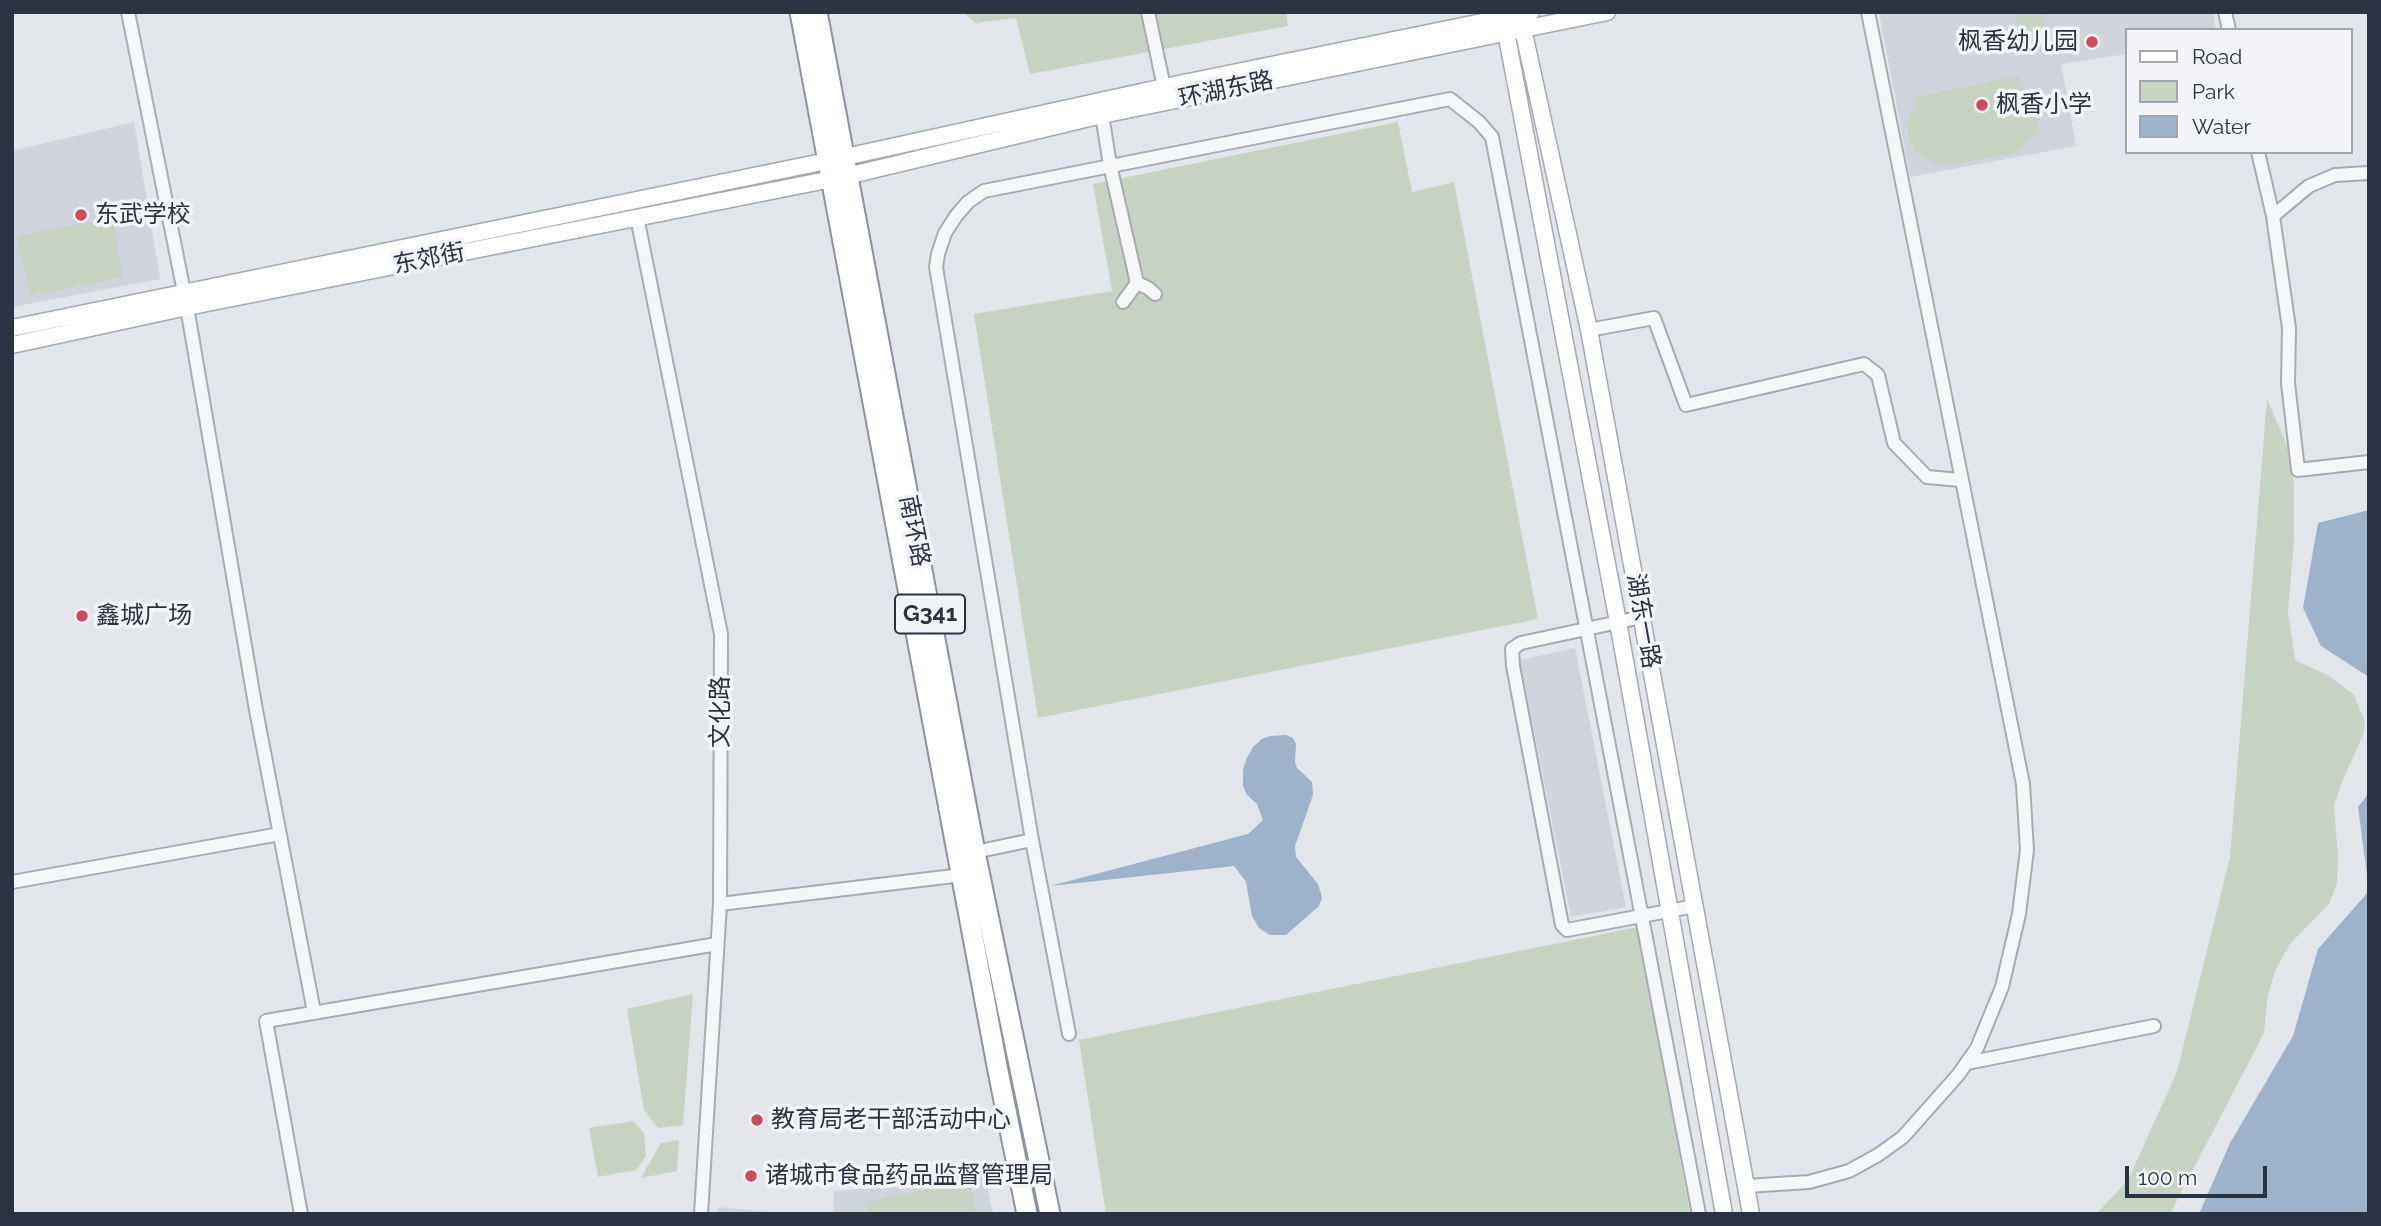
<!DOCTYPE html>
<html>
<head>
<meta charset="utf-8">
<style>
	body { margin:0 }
	#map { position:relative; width:2381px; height:1226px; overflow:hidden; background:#e2e5ea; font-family:Raleway,sans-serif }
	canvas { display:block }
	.frame { position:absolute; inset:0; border:14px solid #2a3342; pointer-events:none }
	.legend { position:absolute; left:2125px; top:28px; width:228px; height:126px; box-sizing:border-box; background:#f2f4f7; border:2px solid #a2a7af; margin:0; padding:9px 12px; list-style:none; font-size:21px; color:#2a3342 }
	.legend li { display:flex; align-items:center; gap:14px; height:35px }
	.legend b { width:35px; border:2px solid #a2a7af }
	.scale { position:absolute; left:2125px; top:1166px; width:142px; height:32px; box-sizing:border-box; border:4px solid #2a3342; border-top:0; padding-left:9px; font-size:21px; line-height:24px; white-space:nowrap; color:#2a3342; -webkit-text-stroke:5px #f2f4f7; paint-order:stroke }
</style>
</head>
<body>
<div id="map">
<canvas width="2381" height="1226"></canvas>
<div class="frame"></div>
<ul class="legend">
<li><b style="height:9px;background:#fff"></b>Road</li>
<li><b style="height:19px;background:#c8d4c3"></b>Park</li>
<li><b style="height:19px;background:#9eb3c9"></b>Water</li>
</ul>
<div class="scale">100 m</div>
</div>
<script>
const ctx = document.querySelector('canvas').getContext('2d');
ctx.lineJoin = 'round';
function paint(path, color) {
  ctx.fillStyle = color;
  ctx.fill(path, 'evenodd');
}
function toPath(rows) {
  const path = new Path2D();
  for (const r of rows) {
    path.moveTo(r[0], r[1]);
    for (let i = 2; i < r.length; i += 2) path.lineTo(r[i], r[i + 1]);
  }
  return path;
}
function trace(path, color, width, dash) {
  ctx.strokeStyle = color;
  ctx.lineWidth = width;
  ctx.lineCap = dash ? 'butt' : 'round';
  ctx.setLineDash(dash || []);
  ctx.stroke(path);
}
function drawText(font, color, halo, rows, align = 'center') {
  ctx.font = font + ' Raleway,"Noto Sans SC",sans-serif';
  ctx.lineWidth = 7;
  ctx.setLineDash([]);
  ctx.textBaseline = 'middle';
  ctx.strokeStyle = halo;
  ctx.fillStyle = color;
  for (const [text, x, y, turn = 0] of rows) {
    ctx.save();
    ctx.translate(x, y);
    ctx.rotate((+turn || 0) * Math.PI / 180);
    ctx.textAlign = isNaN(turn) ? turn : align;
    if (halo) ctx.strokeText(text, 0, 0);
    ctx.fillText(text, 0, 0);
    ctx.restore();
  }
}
paint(toPath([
	[1879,12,2213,12,2216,30,2127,30,2127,54,2061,64,2076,146,1910,177],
	[134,122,160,279,12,307,12,151],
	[1575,648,1626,907,1571,917,1520,660],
	[983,1168,993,1214,717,1214,718,1207,779,1213,833,1212,834,1191,876,1188]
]), '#d0d4dc');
paint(toPath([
	[963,12,1286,12,1288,26,1030,74,1016,18,975,23],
	[2015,12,2042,12,2049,49,2023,54],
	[2019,76,2021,86,2034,97,2039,108,2040,120,2035,133,2017,153,1949,165,1927,160,1916,151,1909,137,1907,124,1911,113,1917,108,1915,97],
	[1398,122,1412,192,1454,182,1538,619,1038,718,974,314,1112,291,1093,184],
	[112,218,123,277,30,296,17,236],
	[2267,399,2289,450,2294,486,2294,541,2288,611,2295,660,2329,676,2354,695,2365,722,2362,738,2344,777,2334,805,2338,857,2337,884,2329,904,2290,944,2276,969,2268,994,2264,1033,2170,1214,2096,1214,2128,1180,2177,1072,2230,857],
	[1638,927,1690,1214,1106,1214,1079,1040],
	[693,994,683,1125,658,1128,644,1110,627,1009],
	[633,1121,644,1133,646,1156,636,1170,598,1177,589,1128],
	[679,1140,677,1171,641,1178,661,1143],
	[970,1181,976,1214,869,1214,867,1201]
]), '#c8d4c3');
paint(toPath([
	[2369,510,2369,677,2321,646,2303,608,2318,523],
	[1286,735,1293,738,1296,744,1295,762,1297,768,1312,782,1313,795,1295,846,1296,857,1318,884,1322,898,1319,906,1286,935,1270,935,1259,928,1252,916,1246,882,1234,866,1050,886,1248,834,1263,820,1257,804,1247,795,1243,786,1243,769,1247,758,1253,747,1262,739,1270,736],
	[2369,793,2369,890,2358,807],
	[2369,891,2369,1214,2199,1214,2230,1143,2293,1036,2318,949]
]), '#9eb3c9');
const minor = toPath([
	[128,12,187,307,256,710,314,1012],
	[1148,12,1164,87],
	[2225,12,2229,30],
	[1102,115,1110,165,1137,283,1123,302],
	[2258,152,2273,216,2289,328,2288,383,2298,470,2369,462],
	[2273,216,2309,186,2335,175,2369,173],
	[637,217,721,634,720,904,701,1214],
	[1137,283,1148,288,1155,294],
	[1589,330,1654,318,1686,405,1864,364,1878,375,1894,443,1927,477,1961,480],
	[1642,617,1521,643,1512,649,1513,666,1562,925,1567,930,1695,906],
	[975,852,1032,840],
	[12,882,280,834],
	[720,904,962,875],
	[1069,1034,1032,840,936,267,938,254,945,233,956,216,968,202,984,191,1450,99,1479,122,1492,137,1699,1214],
	[1967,1063,2154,1026],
	[1746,1186,1809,1182,1849,1171,1878,1155,1903,1137,1958,1075,1977,1048,2002,987,2019,914,2027,850,2023,784,1868,12],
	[301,1214,266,1021,717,944]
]);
const major = toPath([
	[1523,29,1589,330,1751,1214],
	[1506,32,1618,622,1724,1214],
	[12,328,827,161,1164,87,1531,12],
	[12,345,187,307,847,176,1102,115,1607,12]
]);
const highway = toPath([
	[800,12,998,1071,1027,1214],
	[817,12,975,852,1050,1214]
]);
trace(minor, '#a7acb4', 16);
trace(major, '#a2aab6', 19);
trace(highway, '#8a93a1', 23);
trace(minor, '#f5f6f8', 12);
trace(major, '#fff', 16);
trace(highway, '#fff', 19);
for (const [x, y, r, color] of [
	[2092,42,7,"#cc4b5f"],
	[1982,105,7,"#cc4b5f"],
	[81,215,7,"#cc4b5f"],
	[82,616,7,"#cc4b5f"],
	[757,1120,7,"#cc4b5f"],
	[751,1176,7,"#cc4b5f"]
]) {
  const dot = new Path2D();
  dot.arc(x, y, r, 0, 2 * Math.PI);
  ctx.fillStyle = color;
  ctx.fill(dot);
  trace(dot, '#f2f4f7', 2.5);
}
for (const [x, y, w] of [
	[930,614,70]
]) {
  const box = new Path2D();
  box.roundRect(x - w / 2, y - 19.5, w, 39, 5);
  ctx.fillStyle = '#f2f4f7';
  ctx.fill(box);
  trace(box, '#2a3342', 2);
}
drawText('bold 23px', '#2a3342', null, [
	["G341",930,614]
]);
drawText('24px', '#2a3342', '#f2f4f7', [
	["枫香幼儿园",2078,42,"right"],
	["枫香小学",1996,105],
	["东武学校",95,215],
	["鑫城广场",96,616],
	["教育局老干部活动中心",771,1120],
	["诸城市食品药品监督管理局",765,1176]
], 'left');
drawText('24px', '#2a3342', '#f2f4f7', [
	["环湖东路",1226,90,-12],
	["东郊街",429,259,-11],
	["南环路",914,531,79],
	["湖东一路",1643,621,80],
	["文化路",721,712,-90]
]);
</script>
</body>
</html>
